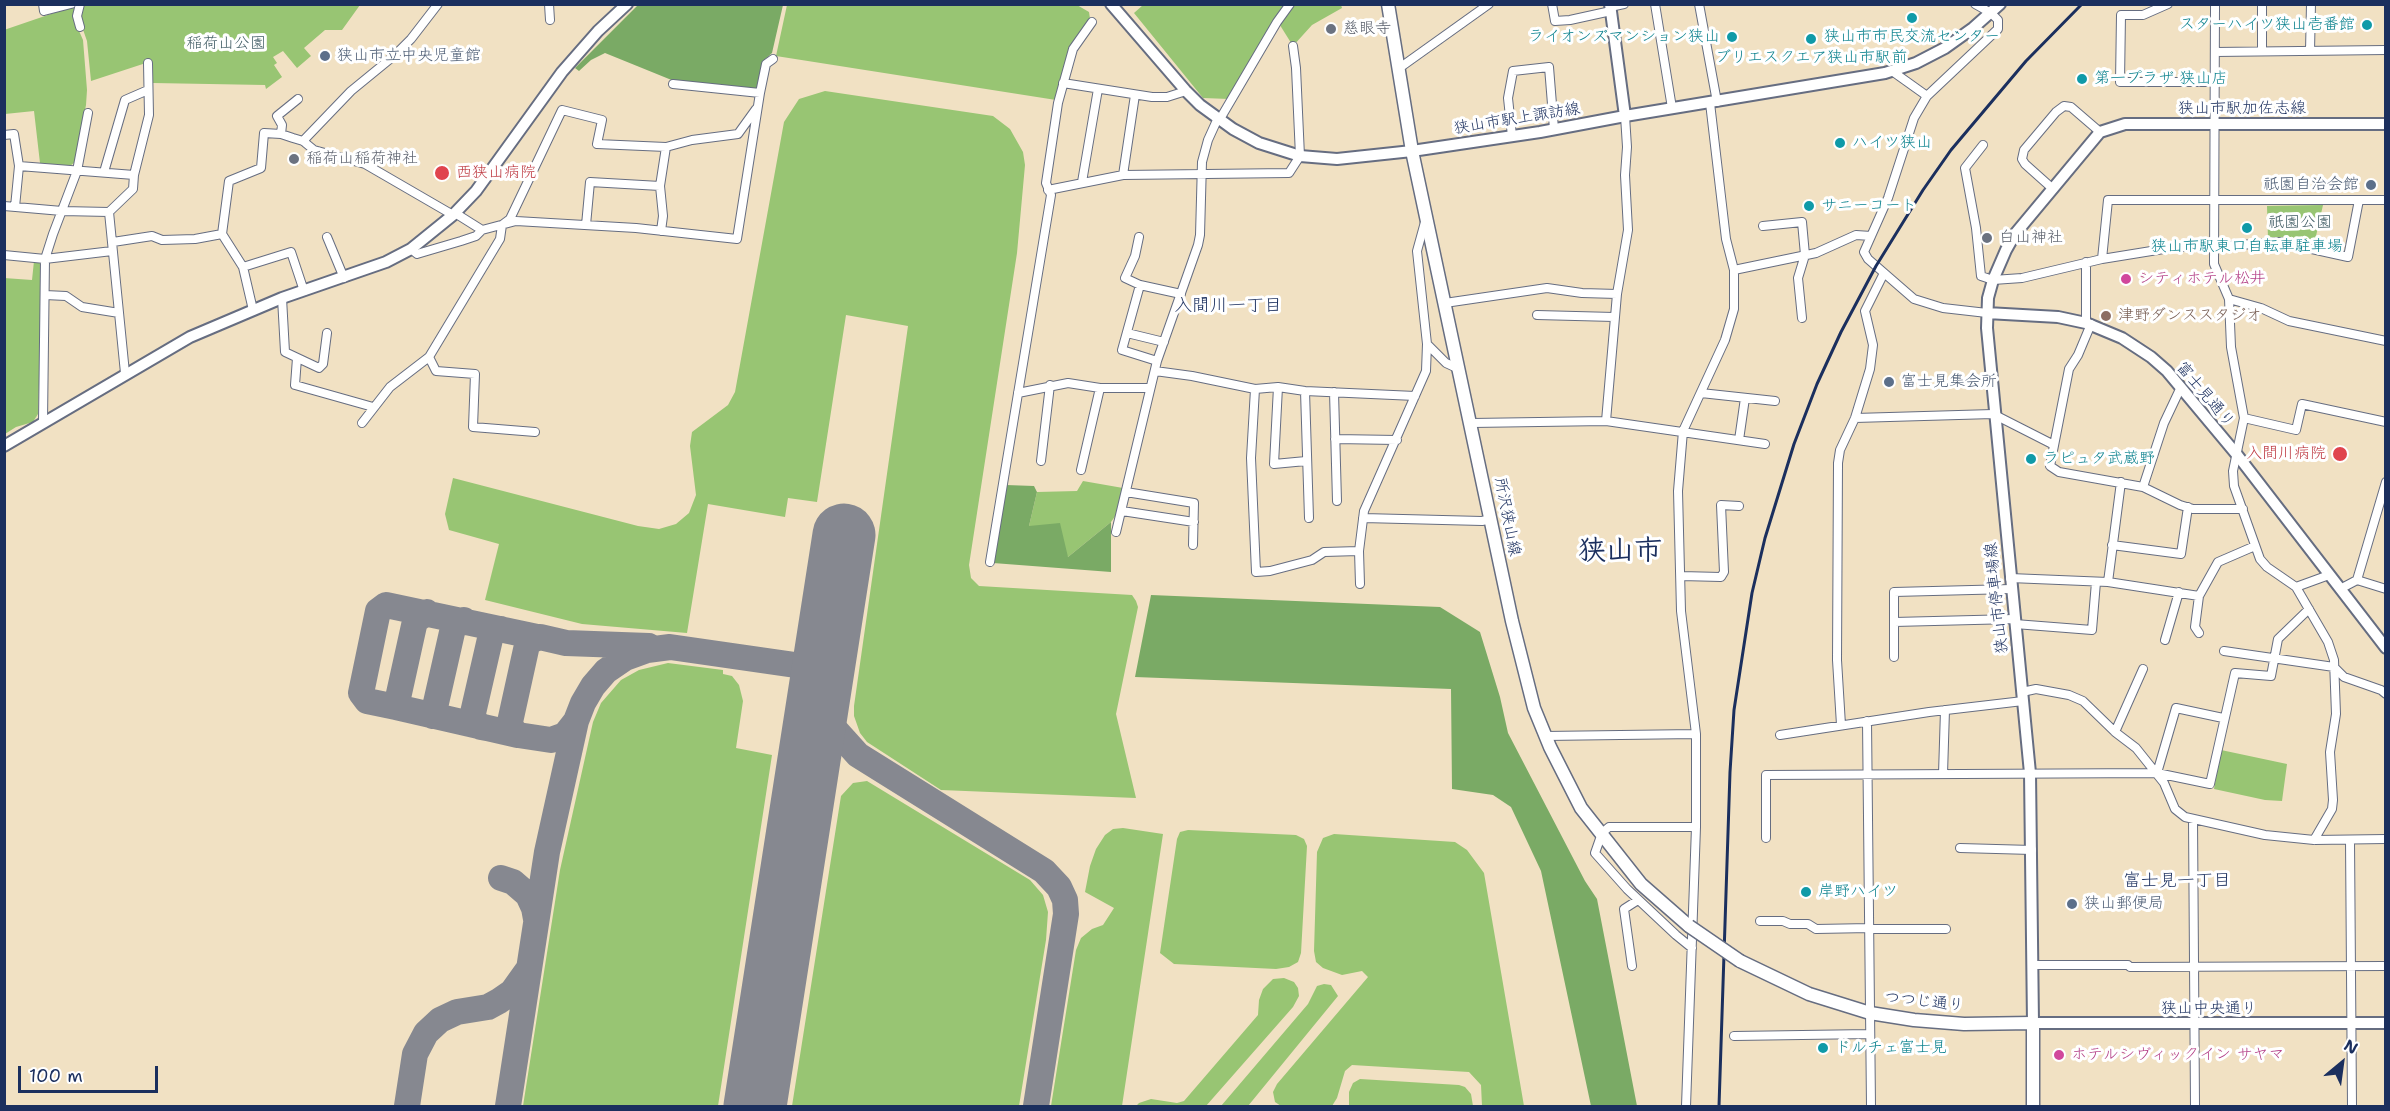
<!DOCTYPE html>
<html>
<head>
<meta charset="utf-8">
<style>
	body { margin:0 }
	#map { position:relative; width:2390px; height:1111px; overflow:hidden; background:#f1e1c3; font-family:"Shantell Sans",sans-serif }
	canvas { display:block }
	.frame { position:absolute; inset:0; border:6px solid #1b2f5e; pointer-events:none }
	.north { position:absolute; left:2312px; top:1033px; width:60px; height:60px; -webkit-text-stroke:4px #fff; paint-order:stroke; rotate:29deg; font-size:16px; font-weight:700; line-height:24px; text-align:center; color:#1b2f5e }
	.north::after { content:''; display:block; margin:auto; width:21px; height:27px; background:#1b2f5e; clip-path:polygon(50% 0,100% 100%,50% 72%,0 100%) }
	.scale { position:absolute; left:18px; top:1066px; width:140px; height:27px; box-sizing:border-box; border:3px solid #1b2f5e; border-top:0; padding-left:8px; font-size:18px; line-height:21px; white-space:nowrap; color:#1b2f5e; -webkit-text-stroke:4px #fff; paint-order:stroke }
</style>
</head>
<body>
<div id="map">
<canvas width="2390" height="1111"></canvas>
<div class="frame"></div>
<div class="north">N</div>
<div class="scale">100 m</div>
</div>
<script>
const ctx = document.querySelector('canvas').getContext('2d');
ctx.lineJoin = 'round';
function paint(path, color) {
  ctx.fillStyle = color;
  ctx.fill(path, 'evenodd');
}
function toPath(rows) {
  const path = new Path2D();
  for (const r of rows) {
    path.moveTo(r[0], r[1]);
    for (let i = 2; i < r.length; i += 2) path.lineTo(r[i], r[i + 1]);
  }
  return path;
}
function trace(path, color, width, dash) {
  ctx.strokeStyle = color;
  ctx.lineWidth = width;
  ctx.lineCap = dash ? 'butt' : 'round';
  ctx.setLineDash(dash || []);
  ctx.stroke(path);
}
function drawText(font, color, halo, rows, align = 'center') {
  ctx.font = font + ' "Shantell Sans","Klee One",sans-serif';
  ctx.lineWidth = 6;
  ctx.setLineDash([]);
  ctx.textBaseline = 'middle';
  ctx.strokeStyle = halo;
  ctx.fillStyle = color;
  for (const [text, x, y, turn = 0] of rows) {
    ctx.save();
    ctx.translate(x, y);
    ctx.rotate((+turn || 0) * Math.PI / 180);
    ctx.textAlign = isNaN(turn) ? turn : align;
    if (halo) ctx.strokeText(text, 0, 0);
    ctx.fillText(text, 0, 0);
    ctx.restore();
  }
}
paint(toPath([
	[82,4,360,5,342,30,325,30,304,48,311,56,297,68,283,51,273,57,277,63,274,65,282,77,266,89,265,85,153,83,152,61,91,81,87,41,80,21],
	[77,5,76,24,83,40,87,90,86,105,75,162,70,166,40,163,34,111,5,114,4,30],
	[787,5,1077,5,1089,12,1090,19,1070,48,1056,100,776,56],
	[1143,5,1288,5,1229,99,1203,98,1134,13],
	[1291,5,1341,5,1342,8,1312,25,1293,46,1278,22],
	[825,91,993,116,1010,129,1023,152,1025,165,1017,253,969,565,971,578,979,586,1132,595,1136,601,1138,607,1116,714,1136,798,941,790,867,742,860,733,854,716,854,706,908,326,846,315,817,502,788,498,785,517,708,504,687,633,582,624,485,600,499,544,449,530,445,514,453,478,638,526,659,529,676,524,689,513,696,495,690,446,692,432,728,405,735,392,784,122,799,99],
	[2323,205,2314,245,2279,237,2268,238,2267,206],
	[34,261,38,261,43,267,38,414,33,422,16,427,5,434,4,278,32,280],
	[1083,481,1123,488,1116,515,1111,522,1068,557,1029,526,1037,492,1077,491],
	[668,663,723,670,723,674,732,676,739,685,743,701,736,748,772,755,718,1106,523,1106,560,870,593,722,601,703,621,680,639,670],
	[2221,750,2287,764,2282,801,2265,800,2214,789],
	[867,781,1030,880,1043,895,1048,912,1046,940,1019,1106,792,1106,841,796,853,783],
	[1123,828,1163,834,1122,1106,1051,1106,1076,950,1081,938,1092,929,1103,925,1114,908,1085,892,1090,866,1096,849,1105,835,1113,829],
	[1188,830,1296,835,1304,839,1307,846,1301,953,1298,962,1289,967,1276,969,1174,964,1160,953,1177,839,1180,832],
	[1334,834,1455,842,1467,850,1484,873,1524,1106,1482,1106,1481,1085,1469,1072,1352,1065,1345,1071,1337,1098,1332,1106,1281,1106,1275,1102,1273,1092,1277,1084,1368,977,1362,971,1342,975,1323,968,1316,962,1314,951,1317,852,1323,838],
	[1284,978,1294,982,1298,988,1299,996,1293,1007,1206,1106,1136,1106,1139,1103,1151,1099,1177,1103,1184,1101,1258,1015,1259,1000,1263,989,1273,979],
	[1324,984,1331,985,1338,996,1248,1106,1221,1106,1308,1004,1317,986],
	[1360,1079,1459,1085,1465,1087,1471,1094,1473,1106,1349,1106,1349,1092,1353,1083]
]), '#98c573');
paint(toPath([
	[638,5,783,5,772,53,762,62,758,87,756,90,674,81,605,53,591,60,579,71,575,68],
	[1006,485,1034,486,1037,492,1029,526,1060,523,1068,557,1111,522,1111,572,993,563],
	[1151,595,1440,607,1480,632,1500,697,1508,733,1585,881,1597,899,1637,1106,1591,1106,1541,871,1511,807,1493,795,1452,789,1451,689,1135,677]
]), '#7aaa65');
trace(toPath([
	[427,612,415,621,396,707,518,735],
	[818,699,830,724,858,755,1044,871,1059,887,1065,900,1066,914,1036,1106],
	[396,707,367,701,361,693,378,611,386,605,537,637],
	[433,716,453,628,456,624,464,620],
	[576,721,565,735,551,740,518,735,512,729,510,722,527,645,530,641,540,637,566,643,649,646],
	[492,729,481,727,473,719,473,713,490,639,493,632,501,629],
	[501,878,513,882,528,895,534,908,536,919],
	[407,1106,415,1054,426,1033,440,1020,457,1012,488,1007,499,1001,512,992,527,971],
	[508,1106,547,852,576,721,583,703,593,686,606,671,625,658,647,650,670,647,823,669]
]), '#868890', 26);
trace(toPath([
	[755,1106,844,535]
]), '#868890', 63);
const street = toPath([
	[43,4,44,11,71,4],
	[549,4,550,20],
	[1552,4,1555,21,1570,20,1611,11],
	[1655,4,1672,108],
	[1699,4,1717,102],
	[2168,4,2143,15,2121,15,2120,82,2215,82],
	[2215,4,2214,264,2229,299,2231,347,2244,418,2233,471,2234,486,2260,559,2267,567,2296,587,2328,642,2334,660,2336,714,2330,752,2333,800,2332,809,2314,840],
	[1610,7,1624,4],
	[80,27,77,16,80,4],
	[2262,51,2262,4],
	[2310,51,2311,4],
	[2215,52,2386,50],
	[1398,69,1489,4],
	[1892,71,1927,96,1998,29,1998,20,1991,13,1975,4],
	[1063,83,1152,97,1167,97,1186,91],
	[673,84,760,93],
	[1927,96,1914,118,1888,198,1864,252,1868,259,1914,299,1943,308,1987,313],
	[1220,119,1277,22,1290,4],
	[281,134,282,125,277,116,298,99],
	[4,135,14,134,19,166,15,207],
	[1512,136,1508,98,1513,71,1549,67,1554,129],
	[303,141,351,91,395,55,411,39,438,4],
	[1983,145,1965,168,1976,228,1981,276,1993,280,2022,278,2102,259,2176,247,2213,247,2280,242,2348,257,2359,200],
	[666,147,692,140,738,134,756,109],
	[19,166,134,175],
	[104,172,125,100,148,90],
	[1123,175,1135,95],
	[1082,182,1098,89],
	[2053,189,2025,164,2022,159,2024,150,2056,112,2064,106,2071,107,2100,132],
	[1048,190,1123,175,1289,173,1300,156,1296,68,1293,46],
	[4,206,62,211,109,212,133,189,134,175,149,115,148,63],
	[109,212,125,373],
	[455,213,482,230],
	[1425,222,1417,251,1427,344,1446,363,1459,369],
	[586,225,590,182,660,186],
	[1763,226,1802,222,1805,255,1798,278,1802,318],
	[222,234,243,267,253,310],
	[327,237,344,278],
	[1139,237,1135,256,1125,278,1140,285,1181,294],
	[113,242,152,236,162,240,195,239,222,234,229,181,261,168,264,133,281,134,293,138,303,141,314,150,365,164,453,215],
	[411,249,417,254,461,241,476,236,482,230,516,221,636,228,737,239,760,93,766,64,773,59],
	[4,255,45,259,112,251],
	[2102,259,2108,200,2386,200],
	[243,267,291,252,304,291],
	[1734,270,1816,253,1856,235,1871,236],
	[1140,285,1122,350,1157,361],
	[45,295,66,296,82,307,119,313],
	[282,298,285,352,319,368,323,364,327,333],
	[2229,299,2261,308,2289,321,2386,341],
	[1445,303,1547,288,1582,293,1617,294],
	[1537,315,1614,317],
	[2086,323,2086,262],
	[2091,324,2078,355,2069,369,2050,466,2059,472,2143,487,2180,505,2193,509,2243,509],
	[1127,333,1164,342],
	[429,357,436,371,475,374,473,427,535,432],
	[297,358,295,385,373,407],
	[1155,371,1192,376,1255,389,1278,387,1305,391,1415,396],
	[1278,387,1274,464,1306,461],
	[1255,389,1251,458,1256,572,1270,571,1312,560,1324,552,1359,551],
	[1305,391,1309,518],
	[1334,392,1337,501],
	[1018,393,1068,383,1100,388,1150,388],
	[1701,393,1775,401],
	[1855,418,1993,414,2054,445],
	[2244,418,2296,430,2302,404,2386,422],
	[1606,421,1617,294,1628,230,1625,175,1627,147,1625,116],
	[43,422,45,259,53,234,77,171,88,113],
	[362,423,390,387,429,357,500,239,502,225,510,219,562,110,602,120,597,144,666,147,660,186,663,216,661,231],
	[1472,423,1606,421,1765,444],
	[1335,439,1397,440],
	[1739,440,1745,398],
	[1041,461,1050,385],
	[1081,470,1100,388],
	[2143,487,2164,423,2181,387],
	[1126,492,1194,503,1193,545],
	[1122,511,1194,522],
	[1363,518,1482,521,1491,519],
	[1116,532,1157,361,1198,245,1200,235,1202,162,1208,140,1218,118],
	[2112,545,2181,554,2188,507],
	[990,562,1051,195,1046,183,1058,103,1073,49,1092,22],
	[1681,576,1721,577,1724,572,1721,505,1739,506],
	[2010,578,2108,582,2199,596],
	[2357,580,2386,589],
	[2108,582,2121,482],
	[1360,584,1359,551,1364,511,1426,371,1427,344],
	[2296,587,2329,575],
	[2340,589,2357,580,2386,482],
	[1894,622,2014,619],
	[2015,624,2092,630,2096,582],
	[2199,633,2195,627,2199,596,2218,562,2255,546],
	[2165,640,2179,592],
	[2224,651,2334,667,2344,677,2381,690,2386,694],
	[1894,657,1894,592,2011,589],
	[2022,692,2036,689,2069,695,2083,701,2115,732,2136,748,2164,783,2175,809,2185,817,2265,835,2314,840,2386,839],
	[1867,721,1871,1106],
	[1841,725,1837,660,1838,463,1840,450,1855,418,1870,369,1873,345,1865,311,1884,273],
	[2115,732,2143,669],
	[1780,735,1929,712,2023,701],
	[1545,736,1696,734],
	[2157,773,2176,708,2223,718],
	[1943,774,1945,710],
	[2193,819,2195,1106],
	[1766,838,1766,775,2157,773,2210,784,2235,673,2271,676,2278,639,2309,609],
	[2350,840,2352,1106],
	[1960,848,2032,850],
	[1760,921,1783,921,1790,924,1808,924,1816,929,1870,928],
	[1870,929,1946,929],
	[1692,948,1676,935,1627,889,1595,853,1602,833,1609,827,1696,827],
	[2032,965,2128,965,2130,967,2386,966],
	[1632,966,1624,909,1638,900],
	[1734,1036,1870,1034],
	[1686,1106,1696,827,1696,734,1681,611,1678,491,1683,431,1725,340,1734,309,1734,270,1726,239,1710,103]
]);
const secondary = toPath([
	[1111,4,1186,91,1200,105,1233,129,1259,143,1300,156,1337,159,1412,151,1540,132,1625,116,1885,73,1916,63,1945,48,1973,28,2000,4],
	[1610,4,1625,116],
	[2386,124,2125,124,2100,132,2015,234,2006,250,1993,280,1988,298,1987,328,2030,773,2033,1023,2386,1023],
	[1987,313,2058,317,2086,323,2122,338,2151,357,2167,371,2238,456,2386,648],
	[4,446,190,337,282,298,386,262,411,249,453,215,476,191,562,72,598,31,627,4]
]);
const primary = toPath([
	[1388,4,1412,151,1512,621,1534,708,1550,747,1581,808,1641,884,1689,926],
	[1740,961,1809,994,1870,1013,1914,1020,1964,1024,2033,1023,2033,1106]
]);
trace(street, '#666d81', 10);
trace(secondary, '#666d81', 14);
trace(primary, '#666d81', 15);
trace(street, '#fff', 8);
trace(secondary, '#fff', 10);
trace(primary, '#fff', 12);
trace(toPath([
	[1719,1106,1730,772,1734,710,1752,593,1765,538,1794,444,1817,384,1841,332,1876,266,1923,190,1951,150,2026,61,2082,4]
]), '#1b2f5e', 3);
const primaryBridge = toPath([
	[1689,926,1740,961]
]);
trace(primaryBridge, '#666d81', 15, []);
trace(primaryBridge, '#fff', 12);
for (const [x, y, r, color] of [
	[1912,18,6,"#0f9aa8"],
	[2367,25,6,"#0f9aa8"],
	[1331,29,6,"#6b7280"],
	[1732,37,6,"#0f9aa8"],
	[1811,39,6,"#0f9aa8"],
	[325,56,6,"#5c6f8a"],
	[2082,79,6,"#0f9aa8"],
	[1840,143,6,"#0f9aa8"],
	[294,159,6,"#6b7280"],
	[442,173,8,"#e0444e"],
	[2371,185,6,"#5c6f8a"],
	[1809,206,6,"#0f9aa8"],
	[2247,228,6,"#0f9aa8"],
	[1987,238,6,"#6b7280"],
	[2126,279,6,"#d1479c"],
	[2106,316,6,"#8d6e63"],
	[1889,382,6,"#5c6f8a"],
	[2340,454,8,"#e0444e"],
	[2031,459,6,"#0f9aa8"],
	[1806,892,6,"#0f9aa8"],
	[2072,904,6,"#5c6f8a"],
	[1823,1048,6,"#0f9aa8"],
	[2059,1055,6,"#d1479c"]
]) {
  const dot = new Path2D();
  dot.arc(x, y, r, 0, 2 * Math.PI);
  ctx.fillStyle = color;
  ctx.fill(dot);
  trace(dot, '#fff', 2);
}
drawText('16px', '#0d838f', '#fff', [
	["スターハイツ狭山壱番館",2355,25,"right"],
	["ライオンズマンション狭山",1720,37,"right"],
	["狭山市市民交流センター",1912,37,"center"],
	["ブリエスクエア狭山市駅前",1811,58,"center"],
	["第一プラザ 狭山店",2094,79],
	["ハイツ狭山",1852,143],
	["サニーコート",1821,206],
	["狭山市駅東口自転車駐車場",2247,247,"center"],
	["ラピュタ武蔵野",2043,459],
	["岸野ハイツ",1818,892],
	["ドルチェ富士見",1835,1048]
], 'left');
drawText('16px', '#5b616d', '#fff', [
	["慈眼寺",1343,29],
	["稲荷山稲荷神社",306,159],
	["白山神社",1999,238]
], 'left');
drawText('16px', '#405c64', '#fff', [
	["稲荷山公園",226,44],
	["祇園公園",2300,223]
]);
drawText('16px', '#4e5e75', '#fff', [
	["狭山市立中央児童館",337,56],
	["祇園自治会館",2359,185,"right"],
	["富士見集会所",1901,382],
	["狭山郵便局",2084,904]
], 'left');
drawText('16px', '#1b2f5e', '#fff', [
	["狭山市駅加佐志線",2242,109],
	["狭山市駅上諏訪線",1517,119,-9],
	["富士見通り",2205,395,50],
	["所沢狭山線",1507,517,79],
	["狭山市停車場線",1997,598,-96],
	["つつじ通り",1924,1002,6],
	["狭山中央通り",2209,1009]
]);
drawText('16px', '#be3a42', '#fff', [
	["西狭山病院",456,173],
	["入間川病院",2326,454,"right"]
], 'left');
drawText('16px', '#b23c85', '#fff', [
	["シティホテル松井",2138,279],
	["ホテルシヴィックイン サヤマ",2071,1055]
], 'left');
drawText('16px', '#785e54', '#fff', [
	["津野ダンススタジオ",2118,316]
], 'left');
drawText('18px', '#1b2f5e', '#fff', [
	["入間川一丁目",1228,306],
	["富士見一丁目",2177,881]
]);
drawText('bold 28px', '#1b2f5e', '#fff', [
	["狭山市",1620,552]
]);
</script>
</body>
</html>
